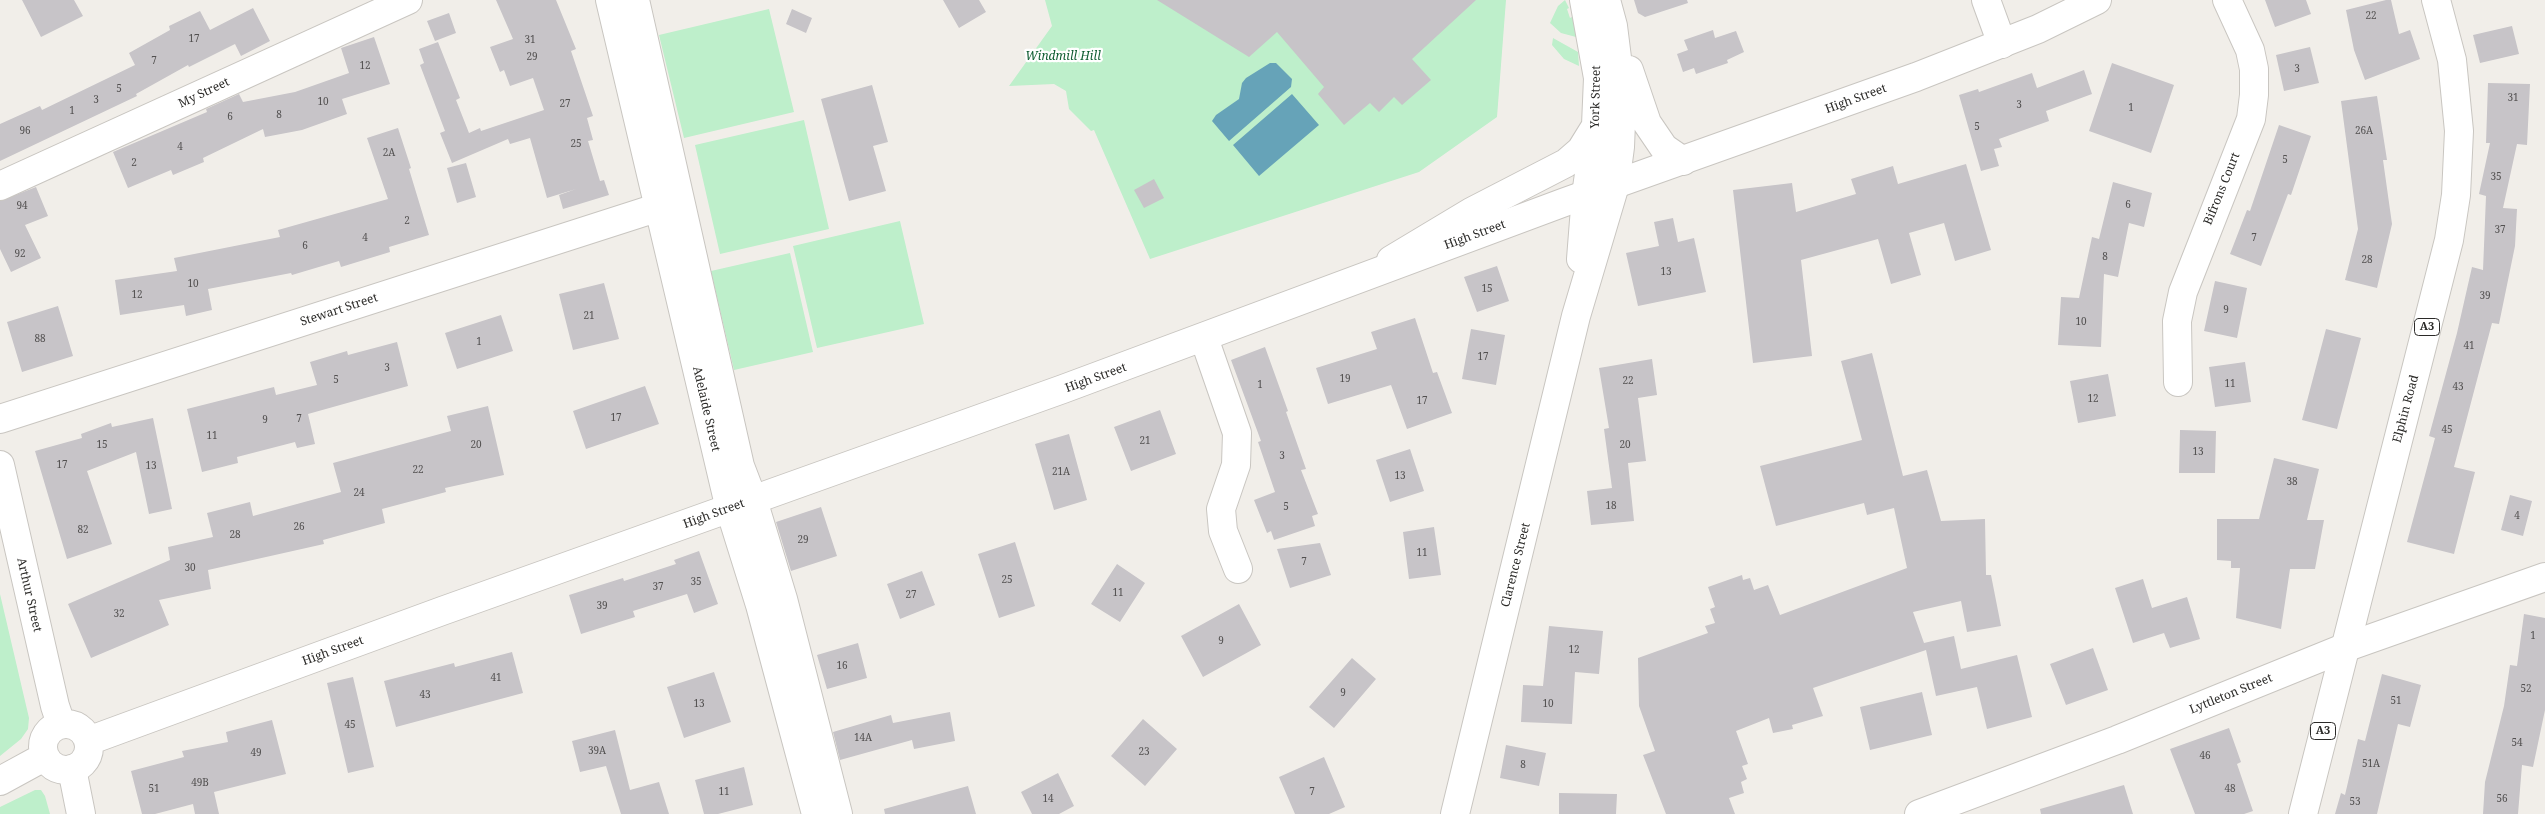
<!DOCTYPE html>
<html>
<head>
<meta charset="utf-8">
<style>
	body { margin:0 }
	canvas { display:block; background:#f1eee9 }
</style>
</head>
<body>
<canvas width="2545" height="814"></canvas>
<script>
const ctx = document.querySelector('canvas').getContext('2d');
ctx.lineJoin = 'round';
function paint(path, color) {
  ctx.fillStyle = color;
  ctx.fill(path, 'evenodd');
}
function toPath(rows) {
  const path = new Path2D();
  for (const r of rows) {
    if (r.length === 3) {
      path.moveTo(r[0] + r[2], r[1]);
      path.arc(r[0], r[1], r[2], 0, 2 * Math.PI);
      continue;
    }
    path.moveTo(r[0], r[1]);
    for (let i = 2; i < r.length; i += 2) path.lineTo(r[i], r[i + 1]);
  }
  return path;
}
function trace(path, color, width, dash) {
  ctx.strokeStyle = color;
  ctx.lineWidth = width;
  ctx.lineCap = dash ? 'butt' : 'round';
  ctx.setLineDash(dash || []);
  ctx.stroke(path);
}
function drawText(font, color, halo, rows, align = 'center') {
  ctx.font = font + ' "Noto Serif",serif';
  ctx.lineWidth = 4.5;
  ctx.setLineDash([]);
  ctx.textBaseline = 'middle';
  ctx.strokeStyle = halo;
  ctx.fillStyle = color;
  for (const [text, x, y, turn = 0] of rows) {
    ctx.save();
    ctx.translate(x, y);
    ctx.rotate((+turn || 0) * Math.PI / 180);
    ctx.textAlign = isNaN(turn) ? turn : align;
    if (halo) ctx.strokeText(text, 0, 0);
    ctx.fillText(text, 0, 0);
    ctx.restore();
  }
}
paint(toPath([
	[1045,0,1506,0,1497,117,1419,172,1150,259,1094,130,1091,131,1069,109,1066,91,1054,84,1009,86,1052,26],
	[1565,0,1569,8,1567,9,1570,18,1572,17,1577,33,1576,37,1561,33,1550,23,1558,6],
	[769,9,794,112,684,138,659,35],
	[1553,38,1578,52,1579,66,1564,59,1552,45],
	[804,120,829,229,720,254,695,145],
	[900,221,924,324,817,348,793,246],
	[790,253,813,352,734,370,711,271],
	[0,594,29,718,28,729,21,739,0,756],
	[35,790,41,790,45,796,50,814,0,814,0,807]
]), '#beefcb');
paint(toPath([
	[1270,63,1276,63,1292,79,1291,87,1229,141,1212,121,1216,115,1239,99,1242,83,1246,78],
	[1292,94,1319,125,1259,176,1233,145]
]), '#66a3b8');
paint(toPath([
	[22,0,74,0,83,16,41,37],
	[496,0,556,0,576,49,571,51,593,116,587,118,593,140,588,141,600,181,604,180,609,195,563,209,559,195,576,189,547,198,530,138,510,144,508,139,452,163,440,133,445,131,420,65,424,63,419,49,438,42,460,98,456,100,469,133,480,128,481,131,544,110,533,78,510,86,504,70,500,72,490,47,513,39],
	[943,0,979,0,986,12,959,28],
	[1157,0,1476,0,1412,59,1431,80,1402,105,1394,97,1379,112,1370,103,1344,125,1318,94,1324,87,1277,32,1249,57],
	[1634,0,1687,0,1688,3,1645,17,1638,13],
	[2265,0,2306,0,2311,14,2275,27],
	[2386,0,2391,0,2399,34,2410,30,2420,59,2365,80,2354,50,2346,10],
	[253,8,270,41,241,56,235,44,189,67,188,65,136,94,137,96,0,161,0,124,40,106,42,110,135,65,129,53,170,30,169,26,200,11,210,30],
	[792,9,812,18,806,33,786,24],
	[449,13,456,33,435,41,427,21],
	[2512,26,2519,54,2480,63,2473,35],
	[1713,30,1715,38,1736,31,1744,52,1727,60,1728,63,1696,74,1694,68,1683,72,1677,54,1688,50,1684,40],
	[374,37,390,84,342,99,347,114,302,130,265,137,263,129,203,158,204,162,173,175,171,170,128,188,113,152,207,112,206,109,239,94,243,102,295,92,349,73,341,48],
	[2310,47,2319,83,2284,91,2276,55],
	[2112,63,2174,85,2151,153,2089,131],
	[2084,70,2092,94,2046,111,2049,121,1999,139,2002,147,1994,149,1999,166,1981,171,1959,95,1978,89,1979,92,2032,73,2037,88],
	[2488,83,2530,84,2527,145,2517,144,2503,208,2517,209,2515,246,2499,324,2492,323,2454,467,2475,472,2454,554,2407,542,2435,438,2429,436,2457,333,2472,267,2483,270,2486,196,2479,194,2490,143,2486,143],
	[872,85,888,142,873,146,886,191,849,201,821,99],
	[2377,96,2387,160,2383,160,2392,224,2377,288,2345,280,2358,229,2341,101],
	[2279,125,2311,136,2291,195,2288,194,2261,266,2230,254,2247,210,2250,211],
	[398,128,411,168,409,169,429,235,389,247,390,252,341,267,339,261,292,275,291,273,208,289,212,310,186,316,184,305,120,315,115,280,177,271,174,258,280,237,278,230,388,199,367,138],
	[466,163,476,197,457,203,447,168],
	[1966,164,1991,250,1955,261,1944,223,1909,233,1921,275,1891,284,1878,239,1801,260,1812,356,1753,363,1733,190,1792,183,1796,212,1856,194,1851,179,1893,166,1898,184],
	[1154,179,1164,198,1144,208,1134,190],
	[2113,182,2152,193,2144,227,2129,223,2118,277,2104,274,2101,347,2058,345,2061,297,2079,298,2092,237,2099,239],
	[36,187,48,216,25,225,41,258,11,272,0,249,0,201],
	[1673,218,1678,242,1694,238,1706,292,1638,306,1626,253,1659,246,1654,222],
	[1497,266,1509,301,1477,312,1464,277],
	[2215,281,2247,288,2237,338,2204,331],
	[604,283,619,339,573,350,559,294],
	[58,306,73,356,22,372,7,322],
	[501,315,513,351,457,369,445,333],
	[1415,318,1433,373,1437,372,1452,413,1407,429,1391,385,1328,404,1316,368,1377,349,1371,332],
	[1471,329,1505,335,1496,385,1462,379],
	[2326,329,2361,338,2337,429,2302,420],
	[397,342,408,386,308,414,315,444,297,448,295,442,237,457,238,463,202,472,187,409,274,387,276,395,317,385,310,362,347,351,348,355],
	[1265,347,1288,411,1286,412,1306,469,1301,470,1318,514,1312,516,1315,526,1274,540,1271,531,1267,533,1254,500,1275,492,1258,442,1261,441,1231,360],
	[1872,353,1903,476,1927,470,1941,521,1985,519,1986,575,1991,575,2001,626,1967,632,1961,601,1913,612,1924,643,1954,636,1961,669,2017,655,2032,717,1987,729,1977,687,1936,696,1926,650,1813,688,1823,716,1792,725,1793,729,1773,733,1769,718,1736,731,1748,764,1742,766,1747,779,1741,782,1744,793,1729,798,1735,814,1666,814,1643,755,1655,751,1639,706,1638,658,1708,633,1705,626,1715,623,1710,609,1715,607,1708,587,1742,575,1743,580,1750,578,1754,590,1768,585,1780,615,1907,568,1894,508,1867,515,1864,503,1776,526,1760,466,1862,440,1841,361],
	[1652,359,1657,395,1638,398,1646,461,1628,463,1634,521,1591,525,1587,491,1612,488,1604,429,1609,428,1599,368],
	[2245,362,2251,402,2215,407,2209,367],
	[2108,374,2116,416,2078,423,2070,381],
	[645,386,659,424,586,449,573,411],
	[488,406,504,475,445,488,446,492,382,509,385,523,323,540,324,544,208,570,211,589,159,600,169,625,91,658,68,604,170,560,168,547,213,537,207,513,250,502,253,516,341,492,333,463,451,431,447,416],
	[1160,410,1176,454,1131,471,1114,427],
	[153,418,172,509,149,514,136,452,87,471,112,544,67,559,35,451,82,438,81,434,111,423,112,427],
	[2180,430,2216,431,2215,473,2179,473],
	[1069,434,1087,500,1054,510,1035,444],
	[1410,449,1424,491,1390,502,1376,460],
	[2274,458,2319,469,2307,520,2324,520,2315,569,2290,569,2281,629,2236,618,2240,568,2231,568,2231,561,2217,560,2217,519,2259,519],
	[2510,495,2532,501,2523,536,2501,530],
	[821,507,837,556,791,571,776,522],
	[1434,527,1441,575,1409,579,1403,532],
	[1015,542,1035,606,999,618,978,554],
	[1320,543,1331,575,1290,588,1277,549],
	[699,551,718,604,694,613,687,594,633,611,635,617,581,634,569,595,623,578,624,581,676,564,674,560],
	[1117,564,1145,583,1120,622,1091,604],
	[922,571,935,605,900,619,887,584],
	[2143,579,2152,608,2187,597,2200,639,2170,648,2164,633,2133,643,2115,588],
	[1239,604,1261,645,1203,677,1181,636],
	[2524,614,2545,618,2545,710,2533,767,2522,765,2518,814,2483,814,2485,782,2504,706,2510,665,2517,666],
	[1549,626,1603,631,1599,674,1575,672,1572,724,1521,722,1523,685,1543,686],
	[858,643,867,678,827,689,817,655],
	[2093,648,2108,690,2066,705,2050,664],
	[512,652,523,693,396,727,384,681,454,663,455,667],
	[1352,658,1376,679,1334,728,1309,707],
	[714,672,731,722,684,738,667,687],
	[2382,674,2421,685,2410,727,2398,724,2377,814,2335,814,2341,793,2345,795,2358,739,2365,741],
	[353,677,374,767,348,773,327,683],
	[1922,692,1932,735,1870,750,1860,707],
	[950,712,955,741,914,749,912,740,840,760,833,732,891,715,893,723],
	[1143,719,1177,749,1145,786,1111,756],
	[272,720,286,774,214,792,219,814,195,814,193,804,155,814,142,814,131,771,184,757,182,751,228,742,226,732],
	[2229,728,2241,762,2237,764,2253,811,2244,814,2195,814,2170,749],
	[615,730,630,790,659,782,669,814,621,814,606,766,580,772,572,741],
	[1506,745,1546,753,1539,786,1500,778],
	[1324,757,1345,807,1329,814,1295,814,1279,777],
	[744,767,753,805,718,814,704,814,695,780],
	[1058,773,1074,806,1059,814,1032,814,1021,792],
	[2124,785,2133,814,2041,814,2040,809],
	[968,786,976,814,885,814,884,809],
	[1559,793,1617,794,1616,814,1559,814]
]), '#c7c4c8');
const minor = toPath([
	[610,0,730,509,760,605,816,814],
	[635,0,740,466,753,500,783,599,838,814],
	[1986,0,2002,44],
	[1629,70,1647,123,1664,148,1683,161],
	[0,186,408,0],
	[1581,259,1586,195,1596,125,1598,78,1584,0],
	[1391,260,1471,212,1566,163,1581,150,1594,129],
	[1204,338,1237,433,1236,465,1221,509,1223,531,1238,569],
	[2178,382,2177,321,2183,292,2251,119,2254,95,2254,69,2250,50,2227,0],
	[0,419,675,202],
	[0,465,55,706,61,724],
	[72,769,81,814],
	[1455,814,1576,316,1615,185,1620,147,1622,98,1613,26,1606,0],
	[1919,814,2117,740,2344,648,2545,577]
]);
const major = toPath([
	[66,747,23],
	[88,741,442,611,1063,389,1565,202,1916,77,2038,29,2097,0],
	[0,781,44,757]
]);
const highway = toPath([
	[2303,814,2449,240,2456,195,2459,131,2452,60,2436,0]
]);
trace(minor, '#c9c6c1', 30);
trace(major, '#c9c6c1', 30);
trace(highway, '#c9c6c1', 30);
trace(minor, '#fff', 28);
trace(major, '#fff', 28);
trace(highway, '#fff', 28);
drawText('10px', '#525050', null, [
	["22",2371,16],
	["17",194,39],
	["31",530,40],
	["29",532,57],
	["7",154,61],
	["12",365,66],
	["3",2297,69],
	["5",119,89],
	["31",2513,98],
	["3",96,100],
	["10",323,102],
	["27",565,104],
	["3",2019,105],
	["1",2131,108],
	["1",72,111],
	["8",279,115],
	["6",230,117],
	["5",1977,127],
	["96",25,131],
	["26A",2364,131],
	["25",576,144],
	["4",180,147],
	["2A",389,153],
	["5",2285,160],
	["2",134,163],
	["35",2496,177],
	["6",2128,205],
	["94",22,206],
	["2",407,221],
	["37",2500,230],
	["4",365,238],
	["7",2254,238],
	["6",305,246],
	["92",20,254],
	["8",2105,257],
	["28",2367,260],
	["13",1666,272],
	["10",193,284],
	["15",1487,289],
	["12",137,295],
	["39",2485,296],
	["9",2226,310],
	["21",589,316],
	["10",2081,322],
	["88",40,339],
	["1",479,342],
	["41",2469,346],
	["17",1483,357],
	["3",387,368],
	["19",1345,379],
	["5",336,380],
	["22",1628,381],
	["11",2230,384],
	["1",1260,385],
	["43",2458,387],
	["12",2093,399],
	["17",1422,401],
	["17",616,418],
	["7",299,419],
	["9",265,420],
	["45",2447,430],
	["11",212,436],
	["21",1145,441],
	["15",102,445],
	["20",476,445],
	["20",1625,445],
	["13",2198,452],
	["3",1282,456],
	["17",62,465],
	["13",151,466],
	["22",418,470],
	["21A",1061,472],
	["13",1400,476],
	["38",2292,482],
	["24",359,493],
	["18",1611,506],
	["5",1286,507],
	["4",2517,516],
	["26",299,527],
	["82",83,530],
	["28",235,535],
	["29",803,540],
	["11",1422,553],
	["7",1304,562],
	["30",190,568],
	["25",1007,580],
	["35",696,582],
	["37",658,587],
	["11",1118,593],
	["27",911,595],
	["39",602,606],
	["32",119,614],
	["1",2533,636],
	["9",1221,641],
	["12",1574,650],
	["16",842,666],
	["41",496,678],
	["52",2526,689],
	["9",1343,693],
	["43",425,695],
	["51",2396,701],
	["13",699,704],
	["10",1548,704],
	["45",350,725],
	["14A",863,738],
	["54",2517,743],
	["39A",597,751],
	["23",1144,752],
	["49",256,753],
	["46",2205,756],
	["51A",2371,764],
	["8",1523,765],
	["49B",200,783],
	["51",154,789],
	["48",2230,789],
	["11",724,792],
	["7",1312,792],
	["14",1048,799],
	["56",2502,799],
	["53",2355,802]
]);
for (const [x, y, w] of [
	[2427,327,25],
	[2323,731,25]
]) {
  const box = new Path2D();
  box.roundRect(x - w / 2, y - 8.5, w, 17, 4);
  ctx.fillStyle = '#fff';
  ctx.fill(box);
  trace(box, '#2b2a28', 1);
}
drawText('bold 11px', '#2b2a28', null, [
	["A3",2427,327],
	["A3",2323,731]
]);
drawText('italic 12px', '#0f5d32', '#fff', [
	["Windmill Hill",1063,57]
]);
drawText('12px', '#2b2a28', '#fff', [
	["My Street",204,93,-25],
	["York Street",1596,97,-89],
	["High Street",1856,99,-20],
	["Bifrons Court",2222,189,-68],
	["High Street",1475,235,-20],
	["Stewart Street",339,310,-18],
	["High Street",1096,378,-20],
	["Adelaide Street",706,409,77],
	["Elphin Road",2406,409,-75],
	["High Street",714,514,-20],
	["Clarence Street",1516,565,-76],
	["Arthur Street",29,595,77],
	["High Street",333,651,-20],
	["Lyttleton Street",2231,694,-22]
]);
</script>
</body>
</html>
